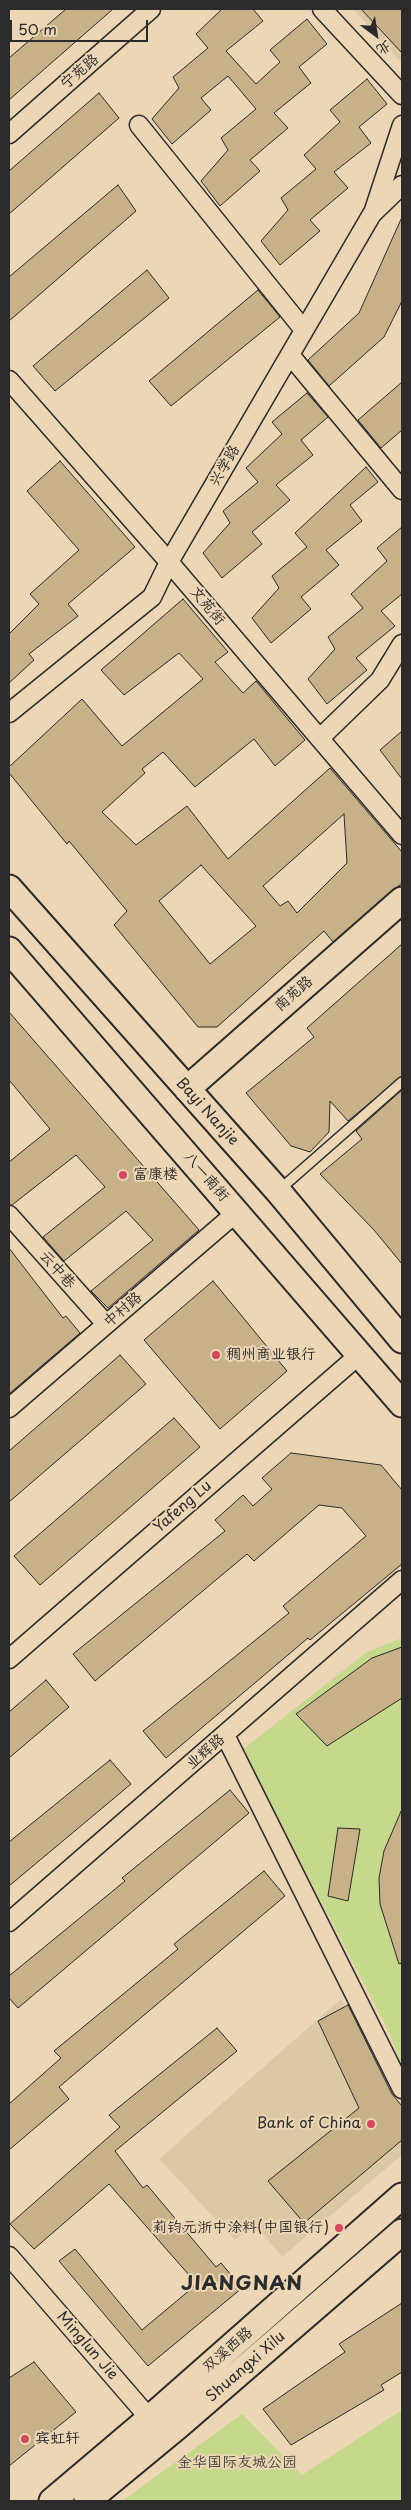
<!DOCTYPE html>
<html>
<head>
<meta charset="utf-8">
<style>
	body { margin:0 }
	#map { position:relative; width:411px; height:2510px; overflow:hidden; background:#ecd6b5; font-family:"Playpen Sans","LXGW WenKai TC",sans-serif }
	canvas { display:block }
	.frame { position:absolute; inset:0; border:10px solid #2b2b2b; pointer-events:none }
	.north { position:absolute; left:351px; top:10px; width:50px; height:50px; -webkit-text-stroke:4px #ecd6b5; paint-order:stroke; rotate:149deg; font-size:14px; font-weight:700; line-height:20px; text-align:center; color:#2b2b2b }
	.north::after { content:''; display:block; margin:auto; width:18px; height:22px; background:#2b2b2b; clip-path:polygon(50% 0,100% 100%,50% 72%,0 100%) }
	.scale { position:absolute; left:10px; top:20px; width:138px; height:22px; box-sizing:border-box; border:2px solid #2b2b2b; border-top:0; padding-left:6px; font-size:15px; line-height:18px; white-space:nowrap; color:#2b2b2b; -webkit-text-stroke:4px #ecd6b5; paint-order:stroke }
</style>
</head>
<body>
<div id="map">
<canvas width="411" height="2510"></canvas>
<div class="frame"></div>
<div class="north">北</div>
<div class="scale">50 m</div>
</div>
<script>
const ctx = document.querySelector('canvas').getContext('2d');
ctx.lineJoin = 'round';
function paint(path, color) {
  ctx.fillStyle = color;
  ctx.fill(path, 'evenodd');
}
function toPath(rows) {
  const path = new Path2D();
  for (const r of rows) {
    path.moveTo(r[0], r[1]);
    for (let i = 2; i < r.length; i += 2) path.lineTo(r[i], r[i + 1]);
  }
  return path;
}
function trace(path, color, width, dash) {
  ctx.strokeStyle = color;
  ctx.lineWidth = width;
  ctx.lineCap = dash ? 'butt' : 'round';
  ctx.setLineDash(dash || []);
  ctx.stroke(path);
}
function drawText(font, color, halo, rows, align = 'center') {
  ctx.font = font + ' "Playpen Sans","LXGW WenKai TC",sans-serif';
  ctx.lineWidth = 4;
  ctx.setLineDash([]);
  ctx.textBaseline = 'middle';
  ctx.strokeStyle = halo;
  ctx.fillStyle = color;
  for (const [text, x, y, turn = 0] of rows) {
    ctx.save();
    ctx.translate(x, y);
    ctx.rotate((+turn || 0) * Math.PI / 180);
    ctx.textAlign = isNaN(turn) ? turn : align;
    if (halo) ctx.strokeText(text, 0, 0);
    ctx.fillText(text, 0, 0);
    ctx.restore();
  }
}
paint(toPath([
	[353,9,402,9,402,63],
	[341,1999,402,2118,402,2155,282,2257,255,2224,235,2240,159,2159]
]), '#ddc8a6');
paint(toPath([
	[402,1638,402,2065,388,2030,242,1750,367,1652],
	[402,2410,402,2501,122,2501,242,2414,302,2475]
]), '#c6d88c');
const building = toPath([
	[66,9,113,9,9,100,9,58,66,9],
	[222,9,253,9,263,21,226,51,256,84,280,62,270,50,307,19,327,44,299,67,311,83,274,113,288,128,250,160,260,171,220,206,201,181,228,150,221,138,256,109,228,76,201,98,211,110,172,144,152,119,179,88,173,77,208,48,196,34,222,9],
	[361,9,402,9,402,53,361,9],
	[367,79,387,104,359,127,371,143,334,172,348,188,310,220,320,231,280,265,261,241,288,210,281,198,316,169,304,155,340,122,330,110,367,79],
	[99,93,119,118,9,214,9,171,99,93],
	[118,185,136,211,9,321,9,277,118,185],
	[402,217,402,301,384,337,329,386,308,360,359,313,402,217],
	[147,270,169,298,55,391,33,366,147,270],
	[258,290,280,317,171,406,149,381,258,290],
	[402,382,402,430,381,448,358,420,402,382],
	[307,393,328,417,301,440,313,455,276,485,290,500,252,532,262,544,222,578,203,553,230,523,223,511,258,482,246,468,282,434,272,422,307,393],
	[60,461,135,547,68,604,78,616,29,654,34,660,9,683,9,634,39,604,30,594,79,550,27,491,60,461],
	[366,467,378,482,350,505,362,521,326,550,339,565,301,597,311,609,271,643,252,618,279,588,272,576,307,547,295,533,366,467],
	[402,527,402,594,381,611,395,626,356,658,367,670,327,704,308,679,335,649,328,637,363,608,351,594,387,561,377,548,402,527],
	[183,599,228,652,215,662,243,693,256,681,305,740,275,766,254,739,195,787,163,752,142,769,145,773,102,812,136,845,187,806,228,859,330,768,402,852,402,883,333,942,324,931,217,1027,198,1027,114,925,127,911,69,841,67,844,9,773,9,767,82,699,122,746,203,679,179,653,124,695,101,670,183,599],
	[344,814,347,863,297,913,288,901,280,906,263,886,344,814],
	[201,865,256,926,210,964,159,901,201,865],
	[402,731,402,779,380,750,402,731],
	[402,944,402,1076,348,1121,330,1101,329,1132,310,1152,291,1146,246,1093,314,1037,307,1028,402,944],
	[9,1012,199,1230,108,1308,91,1291,153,1240,126,1211,64,1261,43,1237,105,1187,76,1155,12,1205,9,1205,9,1162,50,1129,9,1080,9,1012],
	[402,1090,402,1264,374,1230,320,1174,362,1139,356,1131,402,1090],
	[9,1248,63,1318,66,1316,80,1333,9,1394,9,1248],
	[213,1281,287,1371,220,1429,144,1340,213,1281],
	[120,1355,146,1384,9,1502,9,1451,120,1355],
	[174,1418,200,1447,40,1585,14,1556,174,1418],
	[291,1453,381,1465,402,1490,402,1564,310,1640,308,1638,166,1758,143,1731,289,1613,283,1606,366,1536,342,1508,319,1505,254,1561,247,1554,95,1681,73,1654,225,1531,215,1520,243,1495,253,1506,272,1489,262,1478,291,1453],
	[402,1647,402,1698,327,1746,296,1714,372,1658,402,1647],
	[46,1680,69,1707,9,1758,9,1712,46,1680],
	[110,1760,131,1784,9,1886,9,1842,110,1760],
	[230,1790,249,1813,18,2008,9,1998,9,1976,125,1881,122,1878,230,1790],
	[402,1809,402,1963,399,1964,380,1904,379,1878,384,1851,402,1809],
	[338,1828,360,1829,348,1901,328,1896,338,1828],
	[264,1871,285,1896,59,2087,69,2099,9,2150,9,2104,61,2058,54,2051,178,1949,174,1944,264,1871],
	[348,2005,392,2094,402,2106,402,2140,304,2223,268,2181,359,2108,318,2021,348,2005],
	[217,2028,237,2051,115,2151,143,2188,147,2185,216,2267,221,2263,242,2288,148,2366,59,2261,75,2249,142,2330,197,2284,109,2184,34,2249,10,2224,120,2127,109,2115,217,2028],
	[402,2303,402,2372,381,2385,384,2390,291,2445,263,2409,345,2352,339,2344,402,2303],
	[34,2362,76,2412,9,2466,9,2378,34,2362]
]);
paint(building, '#c8b189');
trace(building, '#2b2b2b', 1);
const lane = toPath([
	[278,1191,402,1082]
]);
const street = toPath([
	[322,9,402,95],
	[139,125,304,330],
	[9,134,151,9],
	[374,210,402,125],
	[290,355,402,490],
	[9,380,169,562,402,835],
	[9,713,152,597,169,562,372,214,402,185],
	[320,738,380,680,402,644],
	[9,1215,106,1324],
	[9,1408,237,1212],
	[9,1659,359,1355],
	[225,1735,402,2089],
	[9,1922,402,1580],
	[9,2256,157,2427]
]);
const secondary = toPath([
	[9,888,278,1191,402,1340],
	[9,950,402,1404],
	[187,1089,402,900],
	[52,2501,150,2418,402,2196],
	[87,2501,179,2425,402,2232]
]);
trace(lane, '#2b2b2b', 12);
trace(street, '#2b2b2b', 21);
trace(secondary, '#2b2b2b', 29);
trace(lane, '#ecd6b5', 9);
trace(street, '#ecd6b5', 18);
trace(secondary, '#ecd6b5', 25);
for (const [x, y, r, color] of [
	[123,1175,5,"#d1495b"],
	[216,1355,5,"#d1495b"],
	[371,2124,5,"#d1495b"],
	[339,2228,5,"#d1495b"],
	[25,2439,5,"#d1495b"]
]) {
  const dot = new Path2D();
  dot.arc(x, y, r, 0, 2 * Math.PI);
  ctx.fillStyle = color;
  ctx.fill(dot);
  trace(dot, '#ecd6b5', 2);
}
drawText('15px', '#2b2b2b', '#ecd6b5', [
	["宁苑路",80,72,-41],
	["兴学路",225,466,-60],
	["文苑街",207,606,50],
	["南苑路",294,994,-41],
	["Bayi Nanjie",207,1112,48],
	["八一南街",206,1177,49],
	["云中巷",57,1270,48],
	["中村路",123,1310,-41],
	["Yafeng Lu",183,1507,-41],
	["业辉路",206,1752,-41],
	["Minglun Jie",87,2346,49],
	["双溪西路",228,2350,-41],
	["Shuangxi Xilu",246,2367,-41]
]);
drawText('15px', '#2b2b2b', '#ecd6b5', [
	["富康楼",133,1175],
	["稠州商业银行",226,1355],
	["Bank of China",361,2124,"right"],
	["莉钧元浙中涂料(中国银行)",329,2228,"right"],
	["宾虹轩",35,2439]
], 'left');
drawText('15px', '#42453a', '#ecd6b5', [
	["金华国际友城公园",237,2463]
]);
ctx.letterSpacing = '1px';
drawText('bold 20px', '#2b2b2b', '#ecd6b5', [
	["JIANGNAN",242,2284]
]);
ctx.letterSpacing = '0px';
</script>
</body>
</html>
